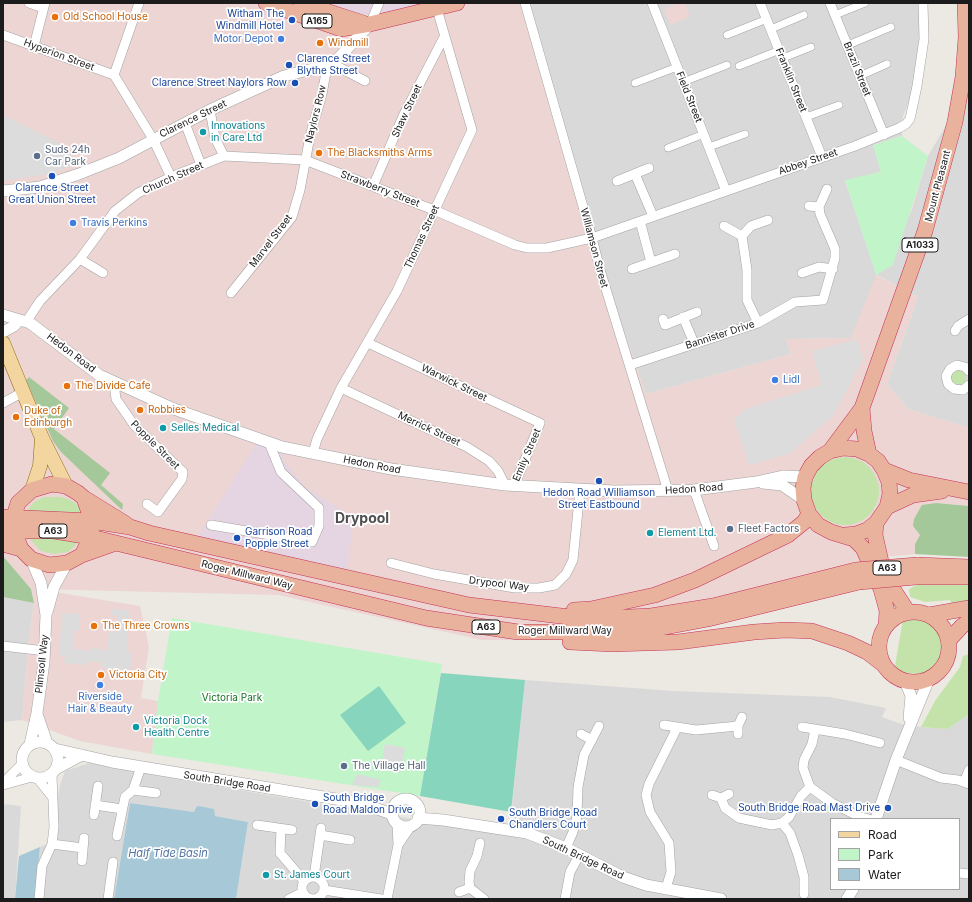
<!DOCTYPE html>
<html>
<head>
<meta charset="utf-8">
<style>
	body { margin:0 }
	#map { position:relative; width:972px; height:902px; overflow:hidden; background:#ece9e2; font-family:Inter,sans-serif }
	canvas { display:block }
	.frame { position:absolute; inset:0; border:4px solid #1c1c1c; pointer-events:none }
	.legend { position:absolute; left:830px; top:818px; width:130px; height:72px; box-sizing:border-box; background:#fff; border:1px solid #a4a4a4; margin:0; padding:5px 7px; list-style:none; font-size:12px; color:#1c1c1c }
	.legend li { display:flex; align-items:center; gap:8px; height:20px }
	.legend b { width:20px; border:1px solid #a4a4a4 }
</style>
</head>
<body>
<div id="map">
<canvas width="972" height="902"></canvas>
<div class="frame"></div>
<ul class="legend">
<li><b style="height:5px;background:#f3d5a0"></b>Road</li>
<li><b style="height:11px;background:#c1f4c9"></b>Park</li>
<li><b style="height:11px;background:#a6c8d7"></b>Water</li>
</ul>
</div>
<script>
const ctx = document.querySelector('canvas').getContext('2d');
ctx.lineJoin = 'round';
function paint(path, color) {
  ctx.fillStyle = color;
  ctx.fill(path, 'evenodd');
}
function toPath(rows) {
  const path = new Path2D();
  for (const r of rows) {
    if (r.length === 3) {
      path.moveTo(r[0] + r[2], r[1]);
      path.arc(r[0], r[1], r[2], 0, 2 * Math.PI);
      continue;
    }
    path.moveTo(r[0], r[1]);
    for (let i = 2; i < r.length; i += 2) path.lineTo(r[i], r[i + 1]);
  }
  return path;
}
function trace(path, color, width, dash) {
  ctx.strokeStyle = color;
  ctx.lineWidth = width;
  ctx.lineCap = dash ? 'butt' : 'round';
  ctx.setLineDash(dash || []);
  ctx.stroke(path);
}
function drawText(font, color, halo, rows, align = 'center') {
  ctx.font = font + ' Inter,sans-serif';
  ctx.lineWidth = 3.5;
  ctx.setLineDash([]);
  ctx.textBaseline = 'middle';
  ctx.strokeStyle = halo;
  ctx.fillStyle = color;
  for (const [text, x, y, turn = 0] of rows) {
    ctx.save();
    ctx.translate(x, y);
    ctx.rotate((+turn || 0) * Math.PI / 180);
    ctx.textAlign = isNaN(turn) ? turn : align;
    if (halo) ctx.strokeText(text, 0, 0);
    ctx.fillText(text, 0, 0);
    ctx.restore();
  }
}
paint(toPath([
	[521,3,919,3,922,21,917,83,903,116,902,136,873,145,881,172,845,181,877,275,911,212,928,156,969,86,969,428,908,409,887,384,918,297,877,275,852,338,786,339,791,354,646,394,586,223],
	[3,597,34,603,28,646,22,720,3,722],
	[525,680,674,691,830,697,886,708,882,717,901,724,921,727,948,729,969,714,969,899,236,899,248,822,194,812,130,803,114,899,35,899,40,847,50,843,60,785,65,771,89,763,245,791,509,835],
	[831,819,959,819,959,889,831,889],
	[3,804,21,806,15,899,3,899]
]), '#dad9d9');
paint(toPath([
	[3,3,521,3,586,223,646,394,791,354,786,339,851,338,876,275,918,297,887,384,908,409,969,428,969,506,936,503,913,526,920,535,915,544,915,554,874,558,886,587,857,590,593,640,482,640,278,595,36,589,140,606,149,647,141,698,158,701,152,754,80,741,22,720,28,646,34,603,31,589,3,556],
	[843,457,857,459,866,465,873,472,879,493,875,509,824,465,832,460],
	[678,3,685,3,690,17,670,25,664,9]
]), '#ecd5d2');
paint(toPath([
	[313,3,430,3,407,9,364,14,345,13],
	[259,439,282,447,284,461,305,487,353,517,347,578,194,543]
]), '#e5d4e1');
paint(toPath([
	[958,378,8],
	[845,491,34],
	[44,497,60,497,71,500,80,507,82,516,27,511,34,502],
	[27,536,81,538,75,546,68,552,54,554,41,551],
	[921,583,969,583,969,604,952,605,950,600,925,602,910,597,909,589],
	[905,607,910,619,919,619,928,622,936,629,941,637,943,646,942,655,937,664,930,671,922,674,894,672],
	[969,654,969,714,948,729,921,727,935,701,960,667,963,656]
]), '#c3e3ab');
paint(toPath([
	[29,377,69,408,54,429,110,473,101,485,123,504,122,510,61,452,53,441,26,380],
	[936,503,969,506,969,557,915,554,915,544,920,535,913,526,914,519,922,505],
	[3,556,31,589,34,603,3,597]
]), '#a5c89a');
paint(toPath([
	[902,136,928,156,893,265,876,275,845,180,881,172,873,145],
	[172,618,442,664,420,796,152,754,158,701]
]), '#c1f4c9');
paint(toPath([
	[441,673,525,680,511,812,420,796],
	[379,686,406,723,368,751,340,715]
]), '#86d5bc');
paint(toPath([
	[3,115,57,142,65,147,77,164,49,174,3,181],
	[857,339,863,359,833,416,789,454,749,465,734,420,745,409,822,385,812,351],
	[111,609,129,610,127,651,132,652,132,669,101,668,101,662,87,662,86,665,64,663,65,656,59,656,62,613,80,614,80,631,74,631,74,649,91,651,91,648,107,650,109,632,117,632,118,616,111,615],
	[385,744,405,748,400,773,381,769],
	[357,774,381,780,378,787,352,785]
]), '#dcdcdc');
paint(toPath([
	[130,803,194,812,197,806,204,807,214,809,215,816,248,822,236,899,114,899],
	[40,847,35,899,15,899,19,856]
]), '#a6c8d7');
const pedestrian = toPath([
	[835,15,865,3],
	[771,29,804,15],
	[727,35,767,19],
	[848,45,891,27],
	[783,58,811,47],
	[739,66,780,50],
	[860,76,887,64],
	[683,82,727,65],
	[635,83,677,67],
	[806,117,839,105],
	[709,147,745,134],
	[668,148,704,134]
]);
const minor = toPath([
	[29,3,43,8],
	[525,3,592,238,601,273,668,491],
	[652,3,726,191],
	[760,3,822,157],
	[830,3,884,135],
	[370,24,379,3],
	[3,35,114,75],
	[34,46,45,3],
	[333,64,365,81],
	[114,75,153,139,171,177],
	[114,75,139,3],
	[210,110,215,138,224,156],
	[185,123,201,165],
	[635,174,653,216],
	[617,181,649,168],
	[373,186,404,114,444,37],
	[809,206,819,207],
	[640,221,651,262],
	[724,226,742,236],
	[80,259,103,273],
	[632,269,675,254],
	[802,273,819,267,833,269],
	[231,293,292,217,300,190,310,136,322,94,327,67],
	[683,317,694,343],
	[663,319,665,325,697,312],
	[26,322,40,301,80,259,115,211,138,193,171,177,224,156,305,160,434,210,515,245,527,248,547,248,592,238,855,146,899,128,906,124,910,119,917,86,924,39,923,3],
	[758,323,747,300,747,270,742,236,751,226,768,220],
	[955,331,958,326,969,319],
	[368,343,540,423,514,486],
	[630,365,758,323,795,302,823,300,835,258,835,249,820,214,819,207,827,189],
	[969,371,965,367,957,365,950,369,946,376,948,384,954,389,963,390,969,385],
	[114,383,116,399,134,425,183,472,182,479,158,512,147,504],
	[341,388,467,447,489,461,498,471,505,485],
	[3,403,23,392],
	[313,453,317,439,341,388,397,291,472,130,437,9],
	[694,490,714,546],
	[211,525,312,542,319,526,319,508,281,472,269,443],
	[391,563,434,574,515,588,539,588,555,585,566,574,573,560,580,490],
	[3,646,45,651],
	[664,725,696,730,738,726],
	[802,727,845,734,880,743],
	[581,734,592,740],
	[738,734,738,726,742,717],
	[896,760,941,778,958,780,969,784],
	[37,778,53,798],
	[964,782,969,770],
	[3,783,22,764],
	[3,785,32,777],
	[810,787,832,803,858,816,869,819],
	[133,790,156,793],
	[712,795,721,798,729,794],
	[721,798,725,808,739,818,772,825,782,823,790,833,798,855,804,877,804,894],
	[95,805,122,809],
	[94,815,98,786],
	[782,823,789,817,801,796,810,787,803,768,804,760,812,744,815,730],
	[257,825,292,830],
	[281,829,280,853,304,881],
	[320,835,350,840],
	[117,836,125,797,133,790,141,767],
	[480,843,477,856,470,871,469,882,470,888,484,899],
	[52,844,83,848],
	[398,845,411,826],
	[566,848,573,832,577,816,578,787,584,755,599,726],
	[82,861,84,838],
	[959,873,969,874],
	[314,877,321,828],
	[313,888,11],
	[666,888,671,872,669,843,650,812,646,795,649,784,677,728],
	[324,890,381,899],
	[459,892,470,888],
	[39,899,42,866,52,844,54,827,52,775],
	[108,899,113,862],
	[289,899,303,892],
	[387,899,398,845,397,824],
	[565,899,570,872,580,854]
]);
const tertiary = toPath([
	[3,191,40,187,79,174,119,158,210,110,284,76,333,64,370,24],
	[3,315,30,323,99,375,174,409,282,447,391,469,505,485,614,491,694,490,756,482,783,476,805,477],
	[3,332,14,326,18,321],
	[763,483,782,485,804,500],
	[47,612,54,587,67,563],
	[905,681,911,696,909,718],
	[37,714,47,743],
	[40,760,18],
	[30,744,37,713,44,662,46,615,41,583,31,559],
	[55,749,112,762,360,803,392,814],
	[56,769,82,755],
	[406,813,14],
	[418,818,443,820,527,833,566,848,623,877,646,885,721,899],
	[876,819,896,760,929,679],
	[847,899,853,889]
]);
const primary = toPath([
	[3,343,42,438,66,486],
	[32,490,40,466,42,438]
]);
const trunk = toPath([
	[266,3,341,29,370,24,457,3],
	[301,3,363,23],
	[862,408,864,431,869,454],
	[830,451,862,408,925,231,955,122,963,77,966,37,965,3],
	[884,470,909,480,969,492],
	[84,498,126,524],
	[887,507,913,495,942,491],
	[3,517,92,521,130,527,149,533,469,605,586,619,651,616,713,606,856,570],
	[876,523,875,535,884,575,908,612],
	[3,531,54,531,91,537,426,618,518,632,598,632,660,628,708,619,859,582],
	[845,535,856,534,867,530,876,523,887,507,890,494,889,482,884,470,878,461,869,454,857,449,843,448,830,451,820,457,811,466,805,477,803,488,804,500,809,514,818,525,831,532,854,539,863,548,881,589,887,611,886,626],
	[3,544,21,549],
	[82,555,91,537,92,521,84,498,78,493,66,486,52,484,32,490,18,503,14,516,14,530,21,549,31,559,49,565,67,563,82,555,116,543],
	[917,565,969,567],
	[916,577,969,577],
	[574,610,591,609,655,595,695,580,788,535,804,522,809,514],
	[914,647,35],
	[929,615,969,608],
	[949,640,962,626,969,621],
	[570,642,612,644,678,642,754,632,785,630,812,631,848,643,867,652,884,665]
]);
trace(pedestrian, '#a3a3a3', 8);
trace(minor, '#a3a3a3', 10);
trace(tertiary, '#a3a3a3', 12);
trace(primary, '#87660c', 15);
trace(trunk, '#c7325b', 16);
trace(pedestrian, '#fff', 7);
trace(minor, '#fff', 9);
trace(tertiary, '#fff', 11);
trace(primary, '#f3d5a0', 14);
trace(trunk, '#e8b29c', 15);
const trunkBridge = toPath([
	[856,570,917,565],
	[859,582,916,577]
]);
trace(trunkBridge, '#c7325b', 16, []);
trace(trunkBridge, '#e8b29c', 15);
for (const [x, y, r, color] of [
	[55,17,4,"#e8710a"],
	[292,20,4,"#1a4fb4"],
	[281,39,4,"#3f7fe0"],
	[320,43,4,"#e8710a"],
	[289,65,4,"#1a4fb4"],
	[295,83,4,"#1a4fb4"],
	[203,132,4,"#0f9aa8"],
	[319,153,4,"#e8710a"],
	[37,156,4,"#5c6f8a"],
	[52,176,4,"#1a4fb4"],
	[73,223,4,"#3f7fe0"],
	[775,380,4,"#3f7fe0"],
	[67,386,4,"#e8710a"],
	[140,410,4,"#e8710a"],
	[16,417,4,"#e8710a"],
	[163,428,4,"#0f9aa8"],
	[599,481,4,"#1a4fb4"],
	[730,529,4,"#5c6f8a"],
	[650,533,4,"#0f9aa8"],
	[237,538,4,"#1a4fb4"],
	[94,626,4,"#e8710a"],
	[101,675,4,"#e8710a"],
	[100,685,4,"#3f7fe0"],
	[136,727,4,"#0f9aa8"],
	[344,766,4,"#5c6f8a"],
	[315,804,4,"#1a4fb4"],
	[888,808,4,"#1a4fb4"],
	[501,819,4,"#1a4fb4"],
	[266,875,4,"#0f9aa8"]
]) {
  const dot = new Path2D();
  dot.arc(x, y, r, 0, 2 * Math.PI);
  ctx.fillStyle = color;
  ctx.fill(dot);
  trace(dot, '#fff', 1.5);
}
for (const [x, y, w] of [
	[317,21,30],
	[920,245,36],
	[53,531,28],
	[887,568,28],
	[486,627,28]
]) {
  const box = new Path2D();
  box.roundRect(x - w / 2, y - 7, w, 14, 3);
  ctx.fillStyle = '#fff';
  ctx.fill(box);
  trace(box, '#1c1c1c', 1);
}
drawText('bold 9px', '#1c1c1c', null, [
	["A165",317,21],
	["A1033",920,245],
	["A63",53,531],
	["A63",887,568],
	["A63",486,627]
]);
drawText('10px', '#164399', '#fff', [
	["Witham The",284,14,"right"],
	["Windmill Hotel",284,26,"right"],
	["Clarence Street",297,59],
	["Blythe Street",297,71],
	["Clarence Street Naylors Row",287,83,"right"],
	["Clarence Street",52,188,"center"],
	["Great Union Street",52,200,"center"],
	["Hedon Road Williamson",599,493,"center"],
	["Street Eastbound",599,505,"center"],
	["Garrison Road",245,532],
	["Popple Street",245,544],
	["South Bridge",323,798],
	["Road Maldon Drive",323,810],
	["South Bridge Road Mast Drive",880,808,"right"],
	["South Bridge Road",509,813],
	["Chandlers Court",509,825]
], 'left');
drawText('10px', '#c56008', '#fff', [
	["Old School House",63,17],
	["Windmill",328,43],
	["The Blacksmiths Arms",327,153],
	["The Divide Cafe",75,386],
	["Robbies",148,410],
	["Duke of",24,411],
	["Edinburgh",24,423],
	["The Three Crowns",102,626],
	["Victoria City",109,675]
], 'left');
drawText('10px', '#366cbe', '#fff', [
	["Motor Depot",273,39,"right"],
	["Travis Perkins",81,223],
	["Lidl",783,380],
	["Riverside",100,697,"center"],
	["Hair & Beauty",100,709,"center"]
], 'left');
drawText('10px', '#1c1c1c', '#fff', [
	["Hyperion Street",59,55,20],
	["Brazil Street",857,69,68],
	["Franklin Street",791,80,68],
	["Field Street",689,97,68],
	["Shaw Street",407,111,-65],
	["Naylors Row",316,114,-76],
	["Clarence Street",193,119,-26],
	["Abbey Street",808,162,-19],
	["Church Street",173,178,-24],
	["Mount Pleasant",938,186,-75],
	["Strawberry Street",380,189,21],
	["Thomas Street",422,237,-65],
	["Marvel Street",271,241,-53],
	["Williamson Street",594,248,75],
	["Bannister Drive",720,335,-18],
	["Hedon Road",71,353,37],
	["Warwick Street",454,383,26],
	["Merrick Street",429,429,25],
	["Popple Street",155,445,45],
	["Emily Street",527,455,-67],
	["Hedon Road",372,465,11],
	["Hedon Road",694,489,-4],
	["Roger Millward Way",247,575,14],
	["Drypool Way",499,584,7],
	["Roger Millward Way",565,631],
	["Plimsoll Way",42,664,-84],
	["South Bridge Road",227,782,9],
	["South Bridge Road",583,858,25]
]);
drawText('10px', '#0d838f', '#fff', [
	["Innovations",211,126],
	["in Care Ltd",211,138],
	["Selles Medical",171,428],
	["Element Ltd.",658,533],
	["Victoria Dock",144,721],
	["Health Centre",144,733],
	["St. James Court",274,875]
], 'left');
drawText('10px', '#4e5e75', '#fff', [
	["Suds 24h",45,150],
	["Car Park",45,162],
	["Fleet Factors",738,529],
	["The Village Hall",352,766]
], 'left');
drawText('10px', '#146f22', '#fff', [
	["Victoria Park",232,698]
]);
drawText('italic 11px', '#5174a2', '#fff', [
	["Half Tide Basin",168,854]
]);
drawText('bold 14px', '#4f4f4f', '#fff', [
	["Drypool",362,519]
]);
</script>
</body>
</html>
